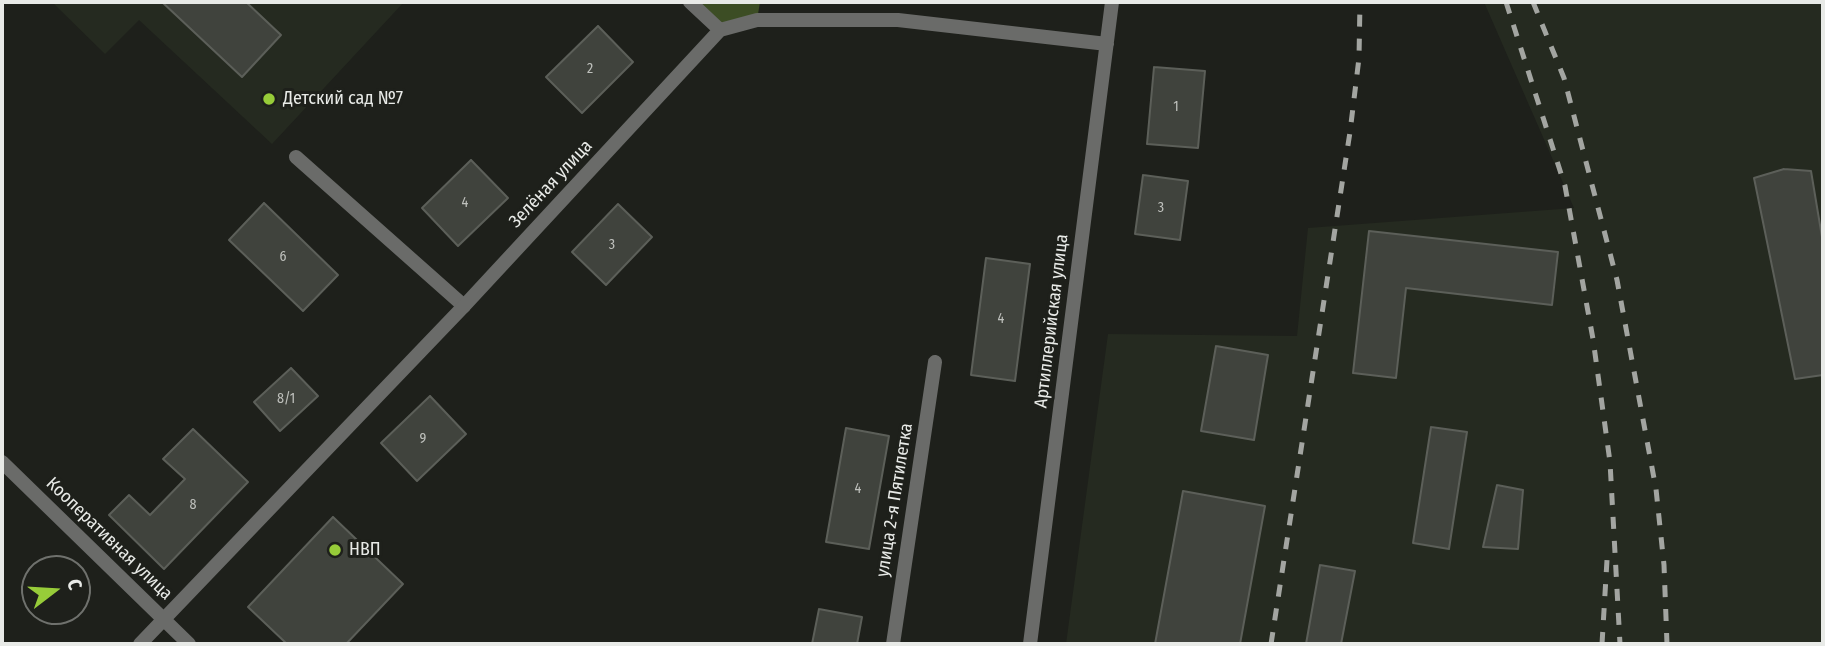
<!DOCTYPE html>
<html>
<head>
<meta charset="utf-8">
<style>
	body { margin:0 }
	#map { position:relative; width:1825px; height:646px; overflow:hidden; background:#1e201b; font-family:"Fira Sans Condensed",sans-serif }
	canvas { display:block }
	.frame { position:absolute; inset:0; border:4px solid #e8eae7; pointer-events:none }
	.north { position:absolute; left:21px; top:555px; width:70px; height:70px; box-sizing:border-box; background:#1e201b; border:2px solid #6f716d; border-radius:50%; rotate:73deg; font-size:19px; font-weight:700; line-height:28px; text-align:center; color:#e8eae7 }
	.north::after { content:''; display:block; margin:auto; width:24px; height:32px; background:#97cc39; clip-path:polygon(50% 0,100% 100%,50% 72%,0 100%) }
</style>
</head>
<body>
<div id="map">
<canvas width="1825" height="646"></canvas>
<div class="frame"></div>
<div class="north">С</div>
</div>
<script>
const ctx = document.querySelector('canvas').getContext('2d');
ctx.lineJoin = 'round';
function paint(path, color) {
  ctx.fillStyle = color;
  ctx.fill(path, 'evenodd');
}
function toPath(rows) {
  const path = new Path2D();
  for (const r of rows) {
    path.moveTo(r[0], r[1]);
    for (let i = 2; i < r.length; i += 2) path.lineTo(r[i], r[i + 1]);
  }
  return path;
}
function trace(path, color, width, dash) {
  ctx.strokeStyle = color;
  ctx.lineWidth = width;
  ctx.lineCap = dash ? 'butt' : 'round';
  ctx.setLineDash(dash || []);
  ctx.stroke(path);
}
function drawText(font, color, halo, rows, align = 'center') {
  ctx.font = font + ' "Fira Sans Condensed",sans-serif';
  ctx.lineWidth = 6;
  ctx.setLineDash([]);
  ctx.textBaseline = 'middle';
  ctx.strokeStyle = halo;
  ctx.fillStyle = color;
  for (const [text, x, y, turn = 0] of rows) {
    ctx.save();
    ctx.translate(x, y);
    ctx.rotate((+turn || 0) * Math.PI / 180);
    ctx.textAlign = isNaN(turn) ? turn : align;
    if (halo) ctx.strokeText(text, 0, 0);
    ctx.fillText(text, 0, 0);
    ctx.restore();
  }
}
paint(toPath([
	[52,2,404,2,272,144,139,20,105,54],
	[1484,2,1823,2,1823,644,1066,644,1108,334,1297,336,1308,228,1574,208]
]), '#252a20');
paint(toPath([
	[690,2,760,2,757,20,720,30]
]), '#3c4d24');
const building = toPath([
	[162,2,246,2,281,35,242,77,162,2],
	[598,26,633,62,582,113,546,77,598,26],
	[1154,67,1205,71,1198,148,1147,144,1154,67],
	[471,160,508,198,458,246,422,208,471,160],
	[1784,169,1811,171,1823,243,1823,375,1795,379,1754,178,1784,169],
	[1143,175,1188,181,1180,240,1135,234,1143,175],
	[264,203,338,275,303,311,229,240,264,203],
	[618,204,652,237,606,285,572,252,618,204],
	[1369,231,1558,252,1552,305,1406,288,1396,378,1353,373,1369,231],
	[986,258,1030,264,1015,381,971,375,986,258],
	[1216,346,1268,355,1254,440,1201,431,1216,346],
	[291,368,318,396,280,431,254,402,291,368],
	[430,396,466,434,417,481,381,443,430,396],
	[1431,427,1467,432,1449,549,1413,543,1431,427],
	[846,428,889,436,869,549,826,542,846,428],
	[193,429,248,482,164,569,109,515,129,495,150,515,185,479,163,459,193,429],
	[1497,485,1523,490,1518,549,1483,547,1497,485],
	[1183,491,1265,506,1240,644,1155,644,1183,491],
	[333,517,403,584,346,644,287,644,248,607,333,517],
	[1320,565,1355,571,1341,644,1306,644,1320,565],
	[819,609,862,617,857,644,812,644,819,609]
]);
paint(building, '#40433d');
trace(building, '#5c5f59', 2);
trace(toPath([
	[296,157,464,306]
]), '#6a6b69', 14);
trace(toPath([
	[690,2,720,30],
	[2,462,189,644],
	[140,644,464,306,720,30,757,20,898,20,1107,44],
	[893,644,935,362],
	[1030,644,1112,2]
]), '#6a6b69', 14);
trace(toPath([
	[1506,2,1565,186,1593,339,1610,462,1620,644],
	[1533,2,1564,78,1617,280,1656,489,1664,565,1667,644],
	[1271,644,1350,132,1359,58,1360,2],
	[1602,644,1607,560]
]), '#a3a5a1', 5, [12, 12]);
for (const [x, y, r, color] of [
	[269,99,7,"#97cc39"],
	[335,550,7,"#97cc39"]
]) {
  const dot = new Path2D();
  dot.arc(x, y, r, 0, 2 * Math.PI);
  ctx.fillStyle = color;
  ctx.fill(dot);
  trace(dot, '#1e201b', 2.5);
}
drawText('14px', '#bec0bc', null, [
	["2",590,69],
	["1",1176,107],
	["4",465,203],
	["3",1161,208],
	["3",612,245],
	["6",283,257],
	["4",1001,319],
	["8/1",286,399],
	["9",423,439],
	["4",858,489],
	["8",193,505]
]);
drawText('18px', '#e8eae7', '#1e201b', [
	["Детский сад №7",283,99],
	["НВП",349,550]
], 'left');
drawText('18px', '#e8eae7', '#1e201b', [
	["Зелёная улица",551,184,-47],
	["Артиллерийская улица",1052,321,-83],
	["улица 2-я Пятилетка",895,500,-81],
	["Кооперативная улица",109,539,44]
]);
</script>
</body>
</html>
